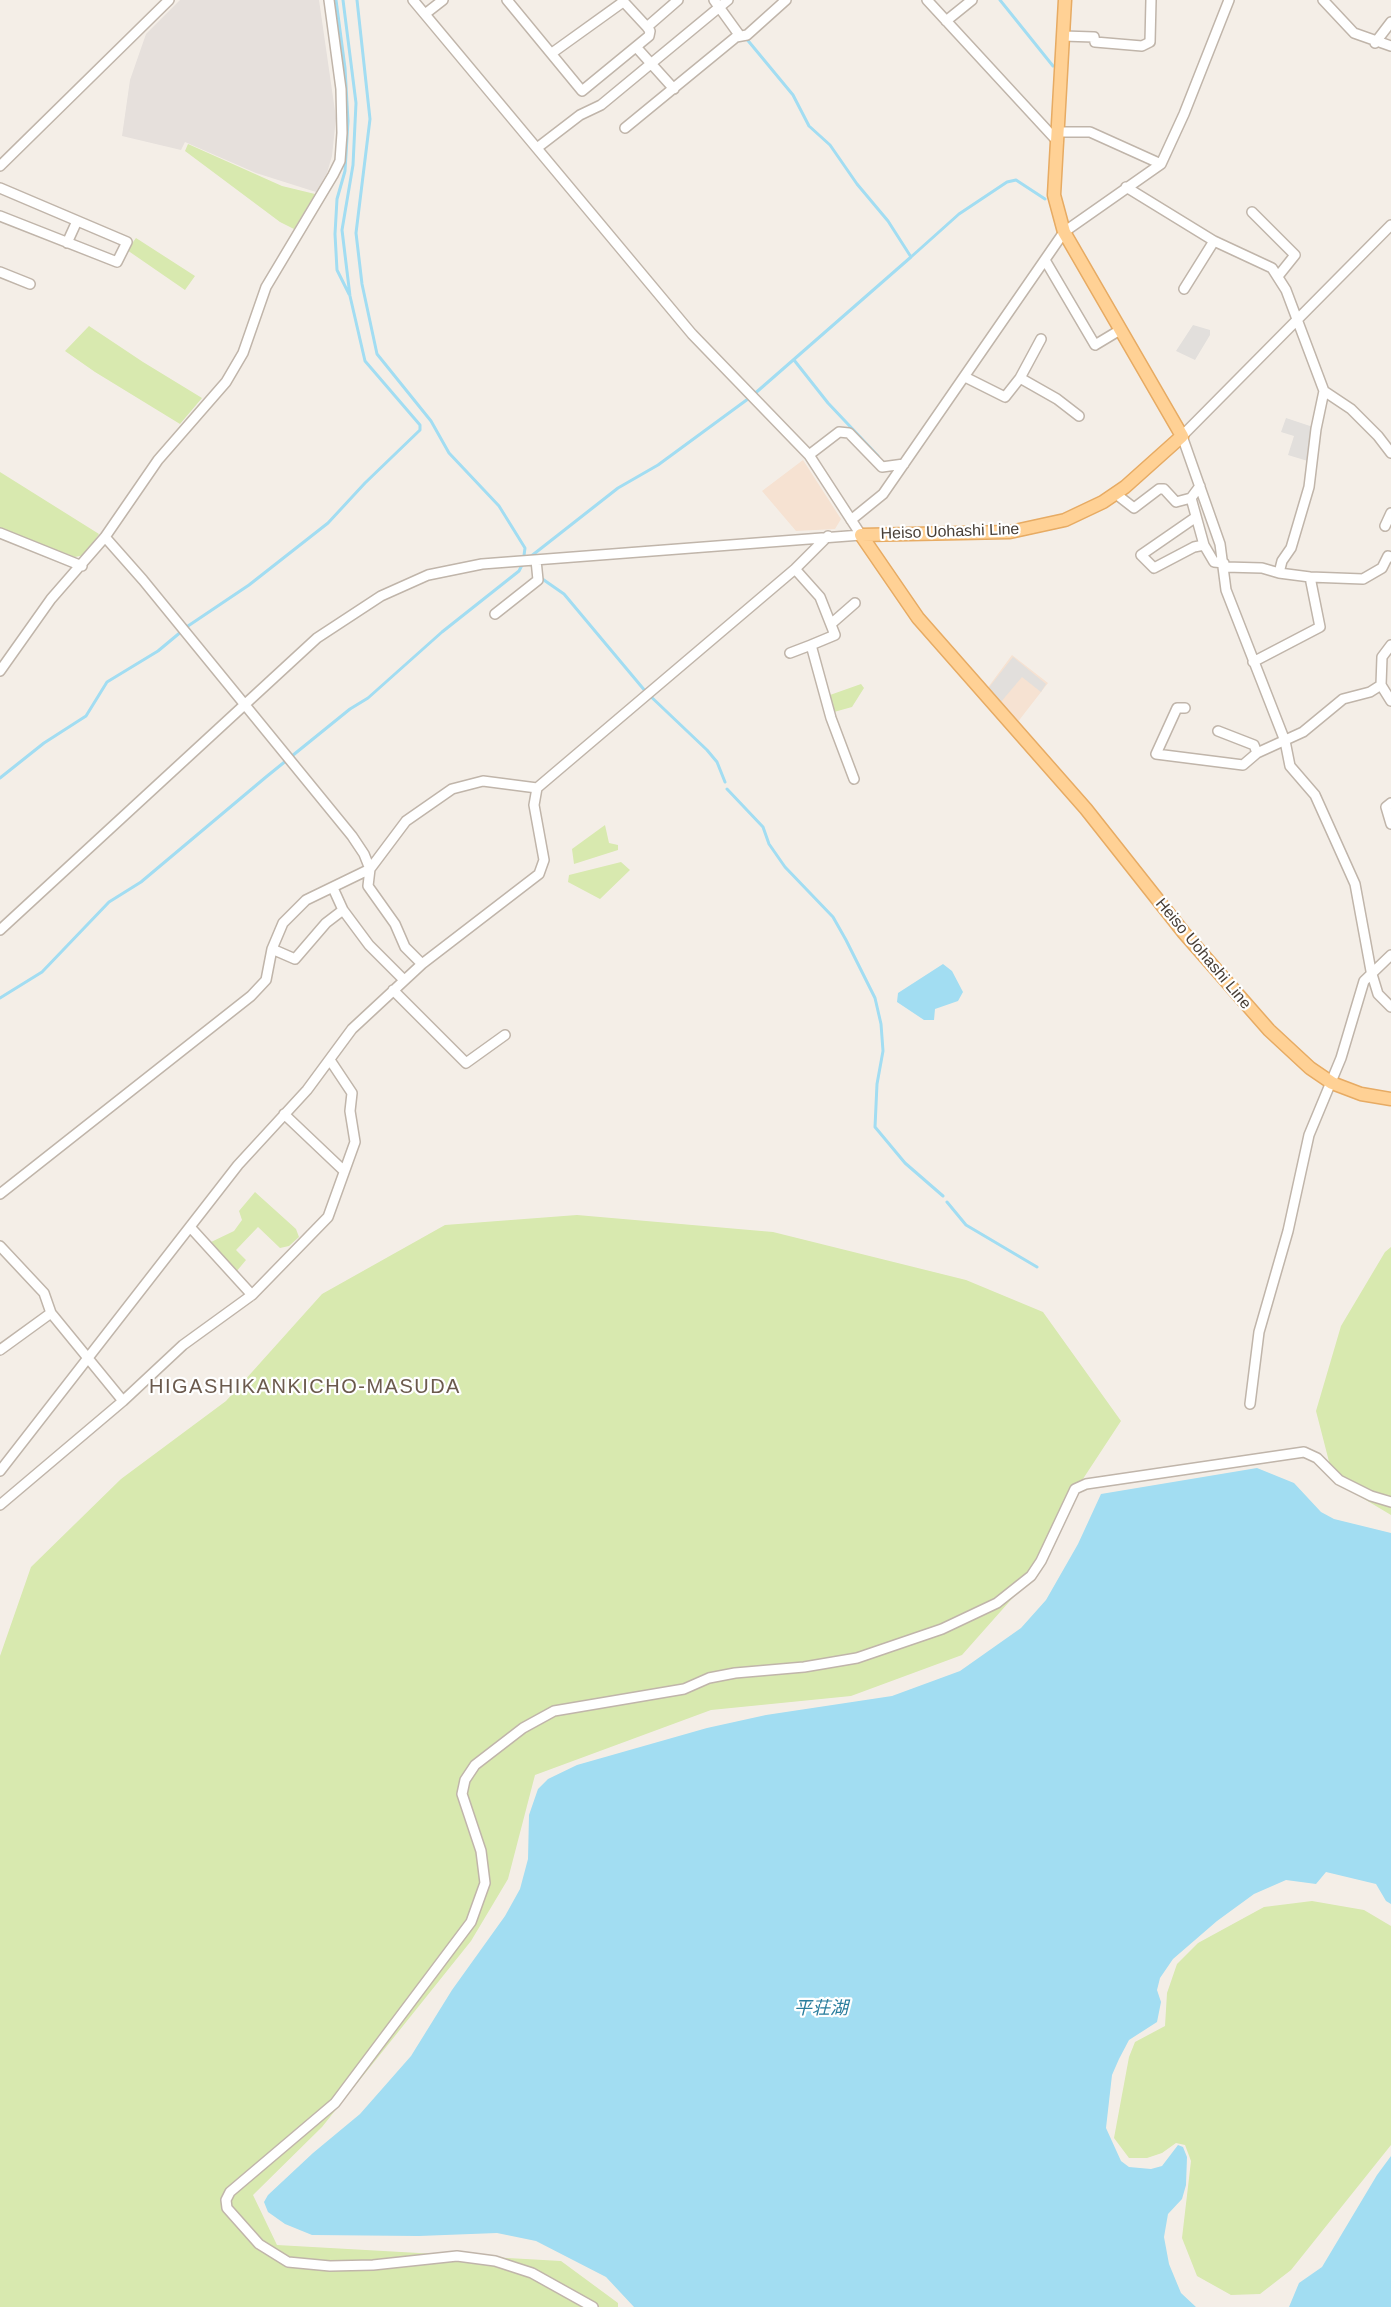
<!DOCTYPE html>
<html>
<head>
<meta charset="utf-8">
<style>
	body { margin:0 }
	canvas { display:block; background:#f4eee7 }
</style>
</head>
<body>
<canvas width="1391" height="2307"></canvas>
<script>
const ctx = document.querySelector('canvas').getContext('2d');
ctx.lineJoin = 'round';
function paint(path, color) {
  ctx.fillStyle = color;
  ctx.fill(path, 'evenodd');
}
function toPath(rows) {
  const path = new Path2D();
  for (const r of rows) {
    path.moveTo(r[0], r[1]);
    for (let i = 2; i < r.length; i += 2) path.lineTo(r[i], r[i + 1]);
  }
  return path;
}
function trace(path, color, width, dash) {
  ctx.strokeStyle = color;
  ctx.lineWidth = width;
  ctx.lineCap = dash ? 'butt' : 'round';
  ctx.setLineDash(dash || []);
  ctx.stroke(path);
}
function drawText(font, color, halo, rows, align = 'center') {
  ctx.font = font + ' Helvetica,"Noto Sans JP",sans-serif';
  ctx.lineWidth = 4.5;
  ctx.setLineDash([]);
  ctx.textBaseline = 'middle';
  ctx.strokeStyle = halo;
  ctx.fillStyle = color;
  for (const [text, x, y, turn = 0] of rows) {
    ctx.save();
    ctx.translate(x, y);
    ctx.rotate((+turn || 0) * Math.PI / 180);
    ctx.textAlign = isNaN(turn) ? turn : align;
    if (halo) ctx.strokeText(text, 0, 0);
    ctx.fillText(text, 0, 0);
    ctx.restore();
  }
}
paint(toPath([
	[803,460,841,519,835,529,796,531,762,491],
	[1012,655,1048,683,1017,723,986,690]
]), '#f6e2d2');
paint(toPath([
	[180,0,319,0,336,118,332,156,327,173,316,192,256,173,185,142,181,150,122,136,130,80,146,34]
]), '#e6e0dc');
paint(toPath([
	[188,144,282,186,315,194,294,229,280,222,185,151],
	[136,238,195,276,185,290,127,250],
	[89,326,143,362,202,398,180,424,95,372,65,351],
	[0,472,99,534,85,555,75,557,0,529],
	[861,684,864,688,852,707,834,712,830,695],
	[605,825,609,843,618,845,618,850,574,864,572,849],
	[621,862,630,870,600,899,568,882,569,875],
	[255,1192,296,1229,299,1237,289,1246,280,1248,258,1227,236,1250,246,1260,236,1272,209,1243,234,1231,242,1220,239,1211],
	[577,1215,773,1232,966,1280,1043,1312,1121,1421,1077,1488,1040,1567,962,1655,851,1696,711,1710,535,1775,508,1879,471,1941,322,2127,253,2195,277,2245,561,2261,618,2303,618,2307,0,2307,0,1656,31,1567,121,1479,226,1401,322,1294,445,1225],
	[1391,1247,1391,1515,1334,1481,1316,1411,1341,1326,1385,1252],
	[1312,1901,1364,1910,1391,1926,1391,2145,1291,2270,1260,2294,1231,2295,1197,2276,1182,2238,1191,2161,1185,2145,1176,2143,1162,2153,1147,2158,1129,2158,1114,2138,1129,2057,1135,2042,1165,2026,1167,1993,1177,1964,1198,1943,1264,1907]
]), '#d8e9af');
paint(toPath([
	[1193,325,1210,330,1210,335,1195,360,1176,351],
	[1286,418,1313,427,1311,462,1288,455,1294,436,1281,432],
	[1013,657,1046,684,1041,692,1022,677,1000,703,987,690]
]), '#e2dfdc');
paint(toPath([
	[943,964,952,971,963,992,958,1001,935,1009,934,1020,924,1020,897,1002,898,993],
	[1257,1468,1294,1483,1321,1512,1334,1519,1391,1533,1391,1904,1386,1901,1376,1884,1326,1872,1316,1884,1286,1880,1254,1894,1217,1921,1173,1959,1160,1978,1157,1990,1161,2002,1157,2022,1129,2040,1119,2059,1112,2075,1106,2128,1121,2161,1129,2167,1151,2169,1162,2166,1178,2145,1183,2147,1187,2157,1186,2185,1182,2199,1168,2214,1164,2237,1169,2264,1181,2293,1196,2307,634,2307,606,2277,536,2241,497,2233,419,2236,312,2235,285,2224,268,2212,264,2202,268,2195,313,2153,360,2114,411,2056,452,1990,505,1916,520,1889,528,1859,529,1815,538,1789,548,1779,577,1765,707,1728,766,1715,892,1696,960,1671,1021,1628,1046,1600,1078,1544,1101,1494],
	[1391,2156,1391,2307,1289,2307,1299,2283,1322,2267,1377,2175]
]), '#a2ddf2');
trace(toPath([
	[336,0,345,68,348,121,345,171,337,199,335,234,337,270,349,294],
	[1000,0,1053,66],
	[745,37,793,95,809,126,830,145,857,184,888,221,911,257,959,214,1007,182,1016,180,1045,199],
	[794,360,828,403,878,456],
	[530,557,618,488,658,465,752,396,911,257],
	[541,578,564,594,646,692,707,750,717,762,725,782],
	[0,778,44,743,86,716,107,682,158,651,188,626,249,585,328,523,365,483,420,430,420,425,365,361,350,296,342,230,353,165,356,103,343,0],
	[727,789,763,827,769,844,785,867,833,917,846,940,875,998,881,1024,883,1051,877,1084,875,1127,905,1163,943,1196],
	[0,998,42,972,109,902,141,882,266,777,350,709,368,698,442,632,519,571,523,563,525,548,499,506,449,453,431,421,377,354,362,284,356,233,370,119,357,0],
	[947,1202,966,1225,1037,1267]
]), '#a2ddf2', 3);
const minor = toPath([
	[413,0,692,334,809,455,861,535],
	[507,0,582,91,649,36,650,31,647,27],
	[622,0,647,27,678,0],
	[714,0,740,36],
	[927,0,1058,142],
	[1323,0,1354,33,1391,46],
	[425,14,443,0],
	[946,21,972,0],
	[1063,36,1094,37,1095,42,1142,46,1150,42,1151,0],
	[1375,43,1391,22],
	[637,48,674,89],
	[552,53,623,2],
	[625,128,736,37,747,35,786,0],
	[1058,132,1090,132,1161,164],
	[537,148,580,115,601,105,728,0],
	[0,166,169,0],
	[1126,187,1214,241,1272,268,1286,290,1324,391,1351,409,1378,436,1391,453],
	[0,188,127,242,117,262,0,216],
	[1252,212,1295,255,1279,275],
	[1391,225,1182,436,1220,544,1226,590,1285,741,1290,766,1315,795,1355,884,1371,971,1378,994,1391,1007],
	[67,243,77,221],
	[1045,260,1095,345,1120,330],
	[0,272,30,284],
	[1184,289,1214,241],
	[965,377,1005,397,1020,378,1057,399,1079,416],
	[1020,378,1041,339],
	[809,455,839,432,849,433,882,467,904,464],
	[1116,494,1134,508,1159,489,1164,489,1176,502,1191,498,1200,486],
	[1191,498,1204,545,1214,562,1224,563],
	[1196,517,1141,555,1154,568,1194,547,1204,545],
	[851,520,883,494,1064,232,1161,164,1184,114,1229,0],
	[1385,526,1391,513],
	[0,533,82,566],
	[105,537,143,580,352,836,364,854,370,869,368,886,395,924,405,947,422,964],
	[1225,567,1262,568,1279,573,1310,577,1363,579,1382,568,1388,556,1391,557],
	[795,569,820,597,835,635,811,645,831,718,854,779],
	[1279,573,1282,561,1291,548,1309,487,1316,429,1324,391],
	[495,614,538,580,536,560],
	[831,624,855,603],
	[790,653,811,645],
	[1253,662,1320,627,1310,577],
	[0,671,51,599,105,537,158,460,226,382,243,353,266,287,333,175,340,161,342,133,341,89,329,0],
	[1381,685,1391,701],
	[1185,708,1177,708,1156,754,1243,765,1257,753,1303,732,1343,699,1370,692,1381,685,1382,657,1391,645],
	[1218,731,1254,745,1257,753],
	[1391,803,1386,807,1391,824],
	[333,888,343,910,369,945,404,980],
	[0,930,317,638,381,596,428,575,482,564,861,535],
	[272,949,295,959,326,923,343,910],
	[393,990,466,1063,505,1035],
	[284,1114,343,1170],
	[0,1194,251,996,266,980,272,949,283,923,306,900,370,869,406,821,452,789,483,781,537,788],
	[191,1228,252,1295],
	[0,1246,44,1293,51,1313,123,1401,0,1505],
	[0,1350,51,1313],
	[123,1401,183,1345,252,1295,328,1217,355,1142,350,1111,352,1093,330,1060],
	[1250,1404,1259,1332,1288,1231,1309,1135,1341,1058,1364,981,1391,955],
	[0,1471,238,1165,307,1090,352,1029,422,964,539,874,544,860,534,805,537,788,795,569,828,536],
	[593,2307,532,2273,495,2261,457,2256,373,2265,330,2266,288,2262,259,2244,227,2208,226,2200,230,2192,335,2103,471,1922,485,1883,481,1851,462,1794,465,1780,475,1765,523,1728,554,1711,684,1689,709,1678,735,1673,804,1667,857,1658,942,1629,997,1603,1031,1576,1041,1561,1075,1489,1086,1484,1304,1452,1317,1458,1339,1480,1371,1496,1391,1502]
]);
const major = toPath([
	[861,535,1010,532,1065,520,1103,502,1125,487,1182,436,1064,232,1054,195,1065,0],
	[861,535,918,618,1086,809,1184,933,1269,1030,1310,1068,1332,1083,1361,1094,1391,1099]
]);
trace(minor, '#c0b5aa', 12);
trace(major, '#e7ab63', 15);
trace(minor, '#fff', 9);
trace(major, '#ffd195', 12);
drawText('16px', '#473e36', '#fff', [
	["Heiso Uohashi Line",950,532,-2],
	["Heiso Uohashi Line",1203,954,50]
]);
drawText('italic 18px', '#287d9d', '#fff', [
	["平荘湖",821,2009]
]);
ctx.letterSpacing = '1.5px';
drawText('20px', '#6b5a4d', '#fff', [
	["HIGASHIKANKICHO-MASUDA",305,1387]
]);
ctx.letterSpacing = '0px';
</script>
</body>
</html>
